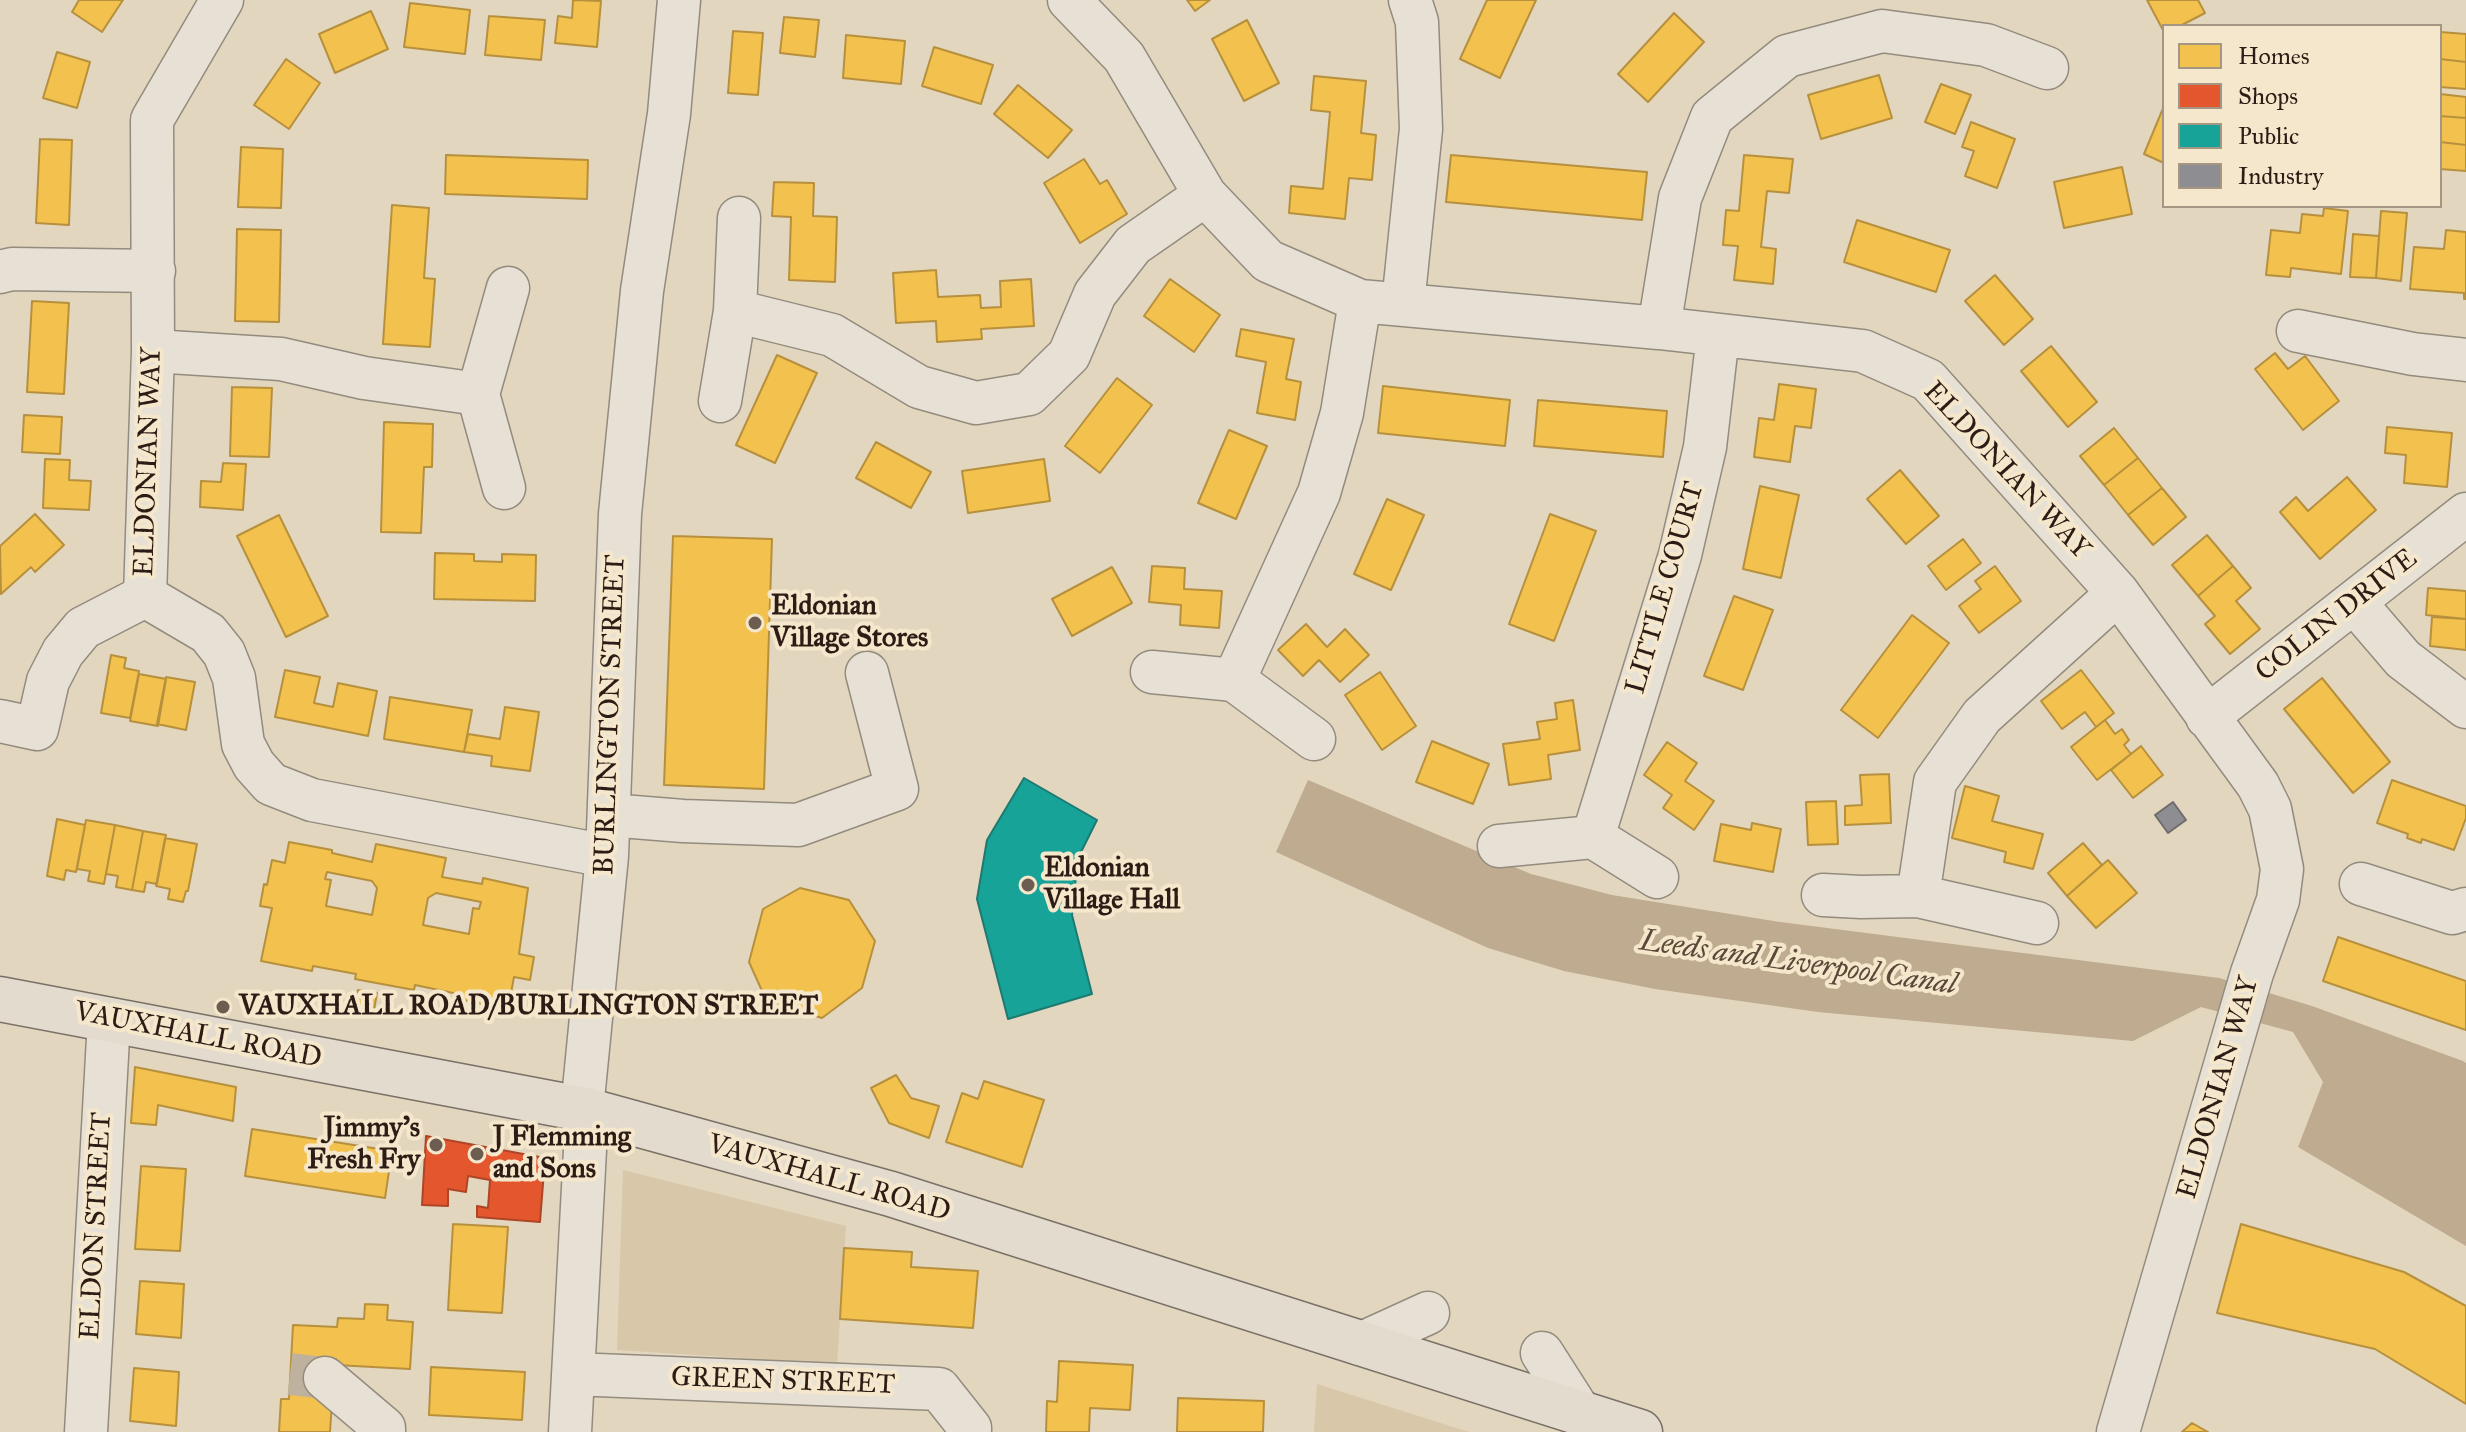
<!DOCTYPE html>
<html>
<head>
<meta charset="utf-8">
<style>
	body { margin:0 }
	#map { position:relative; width:2466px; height:1432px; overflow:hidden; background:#e2d6bf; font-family:"IM FELL Great Primer",serif }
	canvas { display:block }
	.legend { position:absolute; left:2162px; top:24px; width:280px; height:184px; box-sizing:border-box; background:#f5e7cc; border:2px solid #a59683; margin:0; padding:10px 14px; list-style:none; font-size:24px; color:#2d1c15 }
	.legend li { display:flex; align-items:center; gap:16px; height:40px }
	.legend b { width:40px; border:2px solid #a59683 }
</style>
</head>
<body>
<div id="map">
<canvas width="2466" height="1432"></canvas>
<ul class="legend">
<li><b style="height:22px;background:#f2c14e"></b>Homes</li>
<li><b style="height:22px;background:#e4572e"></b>Shops</li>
<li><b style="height:22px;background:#17a398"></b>Public</li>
<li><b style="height:22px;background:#8d8d92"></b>Industry</li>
</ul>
</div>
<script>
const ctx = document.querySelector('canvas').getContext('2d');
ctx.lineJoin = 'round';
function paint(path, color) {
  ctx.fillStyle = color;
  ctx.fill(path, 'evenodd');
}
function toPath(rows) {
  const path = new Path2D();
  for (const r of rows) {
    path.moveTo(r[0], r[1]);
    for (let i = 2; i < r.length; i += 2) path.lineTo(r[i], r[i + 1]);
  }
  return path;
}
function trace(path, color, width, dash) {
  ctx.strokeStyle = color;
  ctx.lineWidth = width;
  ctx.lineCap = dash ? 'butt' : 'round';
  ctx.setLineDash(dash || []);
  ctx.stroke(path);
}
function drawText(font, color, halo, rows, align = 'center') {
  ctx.font = font + ' "IM FELL Great Primer",serif';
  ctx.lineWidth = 8;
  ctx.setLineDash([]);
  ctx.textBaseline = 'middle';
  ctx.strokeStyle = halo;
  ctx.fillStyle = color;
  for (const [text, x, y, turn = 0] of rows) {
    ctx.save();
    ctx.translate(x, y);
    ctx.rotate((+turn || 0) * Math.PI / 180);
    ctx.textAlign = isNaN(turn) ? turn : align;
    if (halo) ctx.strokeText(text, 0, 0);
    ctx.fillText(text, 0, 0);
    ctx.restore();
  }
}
paint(toPath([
	[623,1170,846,1226,837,1364,617,1350],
	[1317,1384,1469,1432,1314,1432]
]), '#d8c7a8');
paint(toPath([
	[1308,780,1531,874,1612,895,1780,922,2219,978,2312,1006,2463,1061,2466,1063,2466,1246,2298,1147,2323,1082,2293,1032,2201,1007,2133,1041,1818,1012,1655,989,1564,971,1488,948,1276,852]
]), '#beab90');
const homes = toPath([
	[79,0,123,0,102,32,72,12,79,0],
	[573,0,601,1,597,47,555,43,558,16,572,18,573,0],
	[1187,0,1210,0,1195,11,1187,0],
	[1487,0,1536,0,1500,78,1460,59,1487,0],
	[2147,0,2198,0,2205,13,2180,26,2164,26,2164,32,2147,0],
	[410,3,470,10,465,54,404,47,410,3],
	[371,11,388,49,335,73,319,34,371,11],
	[1674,13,1704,42,1648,102,1618,74,1674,13],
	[489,16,545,20,541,60,485,55,489,16],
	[784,17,819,20,815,57,780,53,784,17],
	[1247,20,1279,83,1244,101,1212,39,1247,20],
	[733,31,763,33,758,95,728,93,733,31],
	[2440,32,2466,34,2466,62,2440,59,2440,32],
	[846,35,905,41,901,84,843,78,846,35],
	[934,47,993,65,981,104,922,86,934,47],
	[57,52,90,62,77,108,43,98,57,52],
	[286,59,320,83,289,129,254,105,286,59],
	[2440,59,2466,62,2466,89,2440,87,2440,59],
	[1879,75,1892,118,1821,139,1808,95,1879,75],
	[1314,76,1366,81,1361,133,1376,135,1372,180,1349,178,1345,219,1289,213,1291,186,1323,189,1330,112,1311,110,1314,76],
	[1941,84,1971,95,1955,134,1925,122,1941,84],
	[1018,85,1072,130,1048,158,994,114,1018,85],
	[2440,94,2466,97,2466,118,2440,116,2440,94],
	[2164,106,2164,163,2144,154,2164,106],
	[2440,116,2466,118,2466,145,2440,142,2440,116],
	[1971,122,2015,139,1997,188,1965,176,1974,151,1962,147,1971,122],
	[40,139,72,140,69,225,36,223,40,139],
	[2440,142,2466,145,2466,171,2440,169,2440,142],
	[241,147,283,149,281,208,238,207,241,147],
	[446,155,588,160,587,199,445,194,446,155],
	[1451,155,1647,172,1642,220,1446,202,1451,155],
	[1744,155,1793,159,1789,193,1767,191,1761,247,1776,249,1773,284,1734,280,1738,246,1723,245,1726,210,1739,211,1744,155],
	[1084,159,1100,184,1107,180,1127,214,1080,243,1044,183,1084,159],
	[2122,167,2132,214,2064,228,2054,182,2122,167],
	[774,182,814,183,813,216,837,217,835,282,789,280,791,217,772,216,774,182],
	[392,205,429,208,424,278,435,279,430,347,383,344,392,205],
	[2324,208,2348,211,2341,274,2291,268,2290,277,2266,275,2271,230,2300,233,2302,214,2323,216,2324,208],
	[2381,211,2407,213,2401,281,2376,278,2381,211],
	[1857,220,1950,250,1936,292,1844,262,1857,220],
	[237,229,281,230,279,322,235,321,237,229],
	[2446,230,2466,232,2466,299,2464,299,2464,293,2410,289,2414,247,2444,249,2446,230],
	[2353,234,2379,236,2376,278,2350,277,2353,234],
	[936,270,938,297,980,295,981,308,1001,307,1000,281,1031,279,1034,326,981,329,982,339,937,342,936,321,896,323,893,273,936,270],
	[1995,275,2033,319,2004,345,1965,301,1995,275],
	[1170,279,1220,315,1194,352,1144,316,1170,279],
	[32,301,69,303,64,394,27,392,32,301],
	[1241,329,1294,339,1286,379,1301,382,1295,420,1257,413,1266,362,1236,356,1241,329],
	[2051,346,2097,402,2068,427,2021,371,2051,346],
	[2275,353,2288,369,2305,356,2339,401,2303,430,2255,369,2275,353],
	[777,355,817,373,775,463,736,445,777,355],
	[1117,378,1152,405,1100,473,1065,446,1117,378],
	[1779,384,1816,389,1811,428,1795,426,1790,462,1754,457,1759,418,1774,420,1779,384],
	[1383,386,1510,400,1505,446,1378,433,1383,386],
	[232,387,272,388,269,457,230,456,232,387],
	[1538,400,1667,411,1663,457,1534,446,1538,400],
	[24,415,62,417,60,454,22,452,24,415],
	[384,422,433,424,432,467,424,467,421,533,381,532,384,422],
	[2387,427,2452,433,2447,487,2404,483,2406,455,2385,453,2387,427],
	[2114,428,2138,458,2104,485,2080,456,2114,428],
	[1229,430,1267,446,1236,519,1198,503,1229,430],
	[876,442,931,472,911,508,856,478,876,442],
	[2138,458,2162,488,2128,515,2104,485,2138,458],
	[45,459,70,460,69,480,91,481,89,510,43,508,45,459],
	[1044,459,1050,501,968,513,962,471,1044,459],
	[223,463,246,464,243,510,200,507,201,481,221,482,223,463],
	[1900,470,1939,516,1906,544,1867,499,1900,470],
	[2347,477,2376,510,2320,559,2280,512,2296,497,2308,511,2347,477],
	[1760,486,1799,495,1781,578,1743,569,1760,486],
	[2162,488,2186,517,2153,545,2128,515,2162,488],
	[1387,499,1424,515,1391,590,1354,574,1387,499],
	[35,514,64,545,35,572,31,567,1,594,0,546,35,514],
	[1550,514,1596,531,1554,641,1509,624,1550,514],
	[279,515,328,616,286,637,237,536,279,515],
	[2207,535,2233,566,2198,596,2172,565,2207,535],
	[673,536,772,539,764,789,664,785,673,536],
	[1963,539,1981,563,1946,590,1928,566,1963,539],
	[435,553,474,554,474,561,502,562,502,554,536,555,535,601,434,599,435,553],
	[1152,566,1185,568,1184,589,1222,591,1219,628,1180,625,1181,605,1149,602,1152,566],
	[1995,566,2021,601,1979,633,1959,606,1981,589,1975,581,1995,566],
	[2233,566,2251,588,2236,601,2260,629,2230,654,2205,624,2215,616,2198,596,2233,566],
	[1112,567,1132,603,1072,636,1052,599,1112,567],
	[2428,588,2466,591,2466,619,2426,615,2428,588],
	[1734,596,1773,610,1743,690,1704,676,1734,596],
	[1912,615,1949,643,1878,738,1841,710,1912,615],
	[2432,617,2466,619,2466,650,2430,646,2432,617],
	[1306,624,1327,647,1345,629,1369,655,1340,682,1319,660,1303,676,1278,650,1306,624],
	[111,655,126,658,124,668,139,671,130,718,101,713,111,655],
	[285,670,320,677,314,703,333,707,338,683,377,691,368,736,275,717,285,670],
	[2081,670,2114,713,2096,727,2085,712,2062,729,2041,701,2081,670],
	[1380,672,1416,726,1382,750,1345,695,1380,672],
	[139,674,166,679,158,726,130,721,139,674],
	[166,677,195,682,186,730,157,724,166,677],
	[2322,678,2390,762,2353,793,2284,709,2322,678],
	[390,697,472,710,464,752,384,739,390,697],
	[1573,700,1580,750,1548,755,1551,779,1509,785,1503,744,1540,739,1537,722,1557,719,1555,703,1573,700],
	[505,707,539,712,530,771,491,766,492,756,464,752,468,734,500,739,505,707],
	[2105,720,2115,734,2122,729,2129,740,2124,745,2131,754,2097,780,2071,747,2105,720],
	[1432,741,1489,764,1473,804,1416,782,1432,741],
	[1667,742,1697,763,1685,781,1714,801,1694,830,1663,808,1672,795,1644,775,1667,742],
	[2141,746,2163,775,2133,798,2111,770,2141,746],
	[1889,774,1891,823,1845,825,1845,806,1862,805,1860,775,1889,774],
	[2392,780,2466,806,2466,818,2454,850,2422,839,2421,843,2407,838,2408,834,2377,823,2392,780],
	[1965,786,1999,796,1992,821,2043,834,2033,869,2004,862,2006,852,1952,838,1965,786],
	[1836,801,1838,844,1808,845,1806,802,1836,801],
	[57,819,85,825,76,872,66,870,64,880,47,876,57,819],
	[86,820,115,825,104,884,88,881,90,871,77,869,86,820],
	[1752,823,1781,829,1773,872,1714,861,1721,824,1751,830,1752,823],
	[115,825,143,831,132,890,116,887,118,876,106,874,115,825],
	[143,831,166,835,157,884,146,882,144,892,132,890,143,831],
	[165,838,197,844,188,891,186,891,183,902,168,899,170,889,156,886,165,838],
	[289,842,332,850,332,853,372,862,376,844,446,858,442,877,482,884,483,878,528,888,519,954,534,957,530,980,514,977,508,1009,458,999,458,994,415,985,414,990,355,979,356,974,313,966,312,971,261,961,272,908,260,906,264,884,267,885,272,860,285,863,289,842],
	[327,872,372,881,377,888,372,915,326,906,331,880,325,879,327,872],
	[436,893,481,902,479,909,473,908,469,934,423,925,428,898,436,893],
	[2083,843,2102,865,2067,896,2048,873,2083,843],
	[2108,860,2137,893,2096,928,2067,896,2108,860],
	[800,888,849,900,875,941,862,988,822,1018,767,1002,749,962,763,909,800,888],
	[2338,937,2466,981,2466,1030,2323,981,2338,937],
	[358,990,377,993,373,1016,354,1013,358,990],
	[135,1067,236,1087,233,1121,158,1105,156,1125,131,1123,135,1067],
	[896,1075,911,1098,939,1106,929,1138,889,1123,871,1088,896,1075],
	[984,1081,1044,1100,1022,1167,946,1142,962,1093,978,1099,984,1081],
	[252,1129,392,1151,385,1198,245,1176,252,1129],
	[141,1166,186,1169,180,1251,135,1249,141,1166],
	[453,1224,508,1227,502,1313,448,1310,453,1224],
	[2241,1224,2404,1272,2466,1306,2466,1404,2375,1349,2217,1313,2241,1224],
	[844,1248,912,1252,911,1267,978,1271,973,1328,840,1319,844,1248],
	[140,1281,184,1284,181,1338,136,1334,140,1281],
	[365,1304,388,1305,387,1320,413,1322,410,1369,336,1365,336,1359,326,1358,332,1402,330,1432,279,1432,281,1399,289,1399,293,1325,337,1327,338,1318,364,1319,365,1304],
	[1059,1361,1133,1365,1130,1410,1090,1408,1089,1432,1046,1432,1047,1401,1057,1402,1059,1361],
	[431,1367,525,1372,522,1420,429,1415,431,1367],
	[134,1368,179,1372,176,1426,130,1421,134,1368],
	[1178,1398,1264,1401,1263,1432,1177,1432,1178,1398],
	[2192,1423,2208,1432,2182,1432,2192,1423]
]);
paint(homes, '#f2c14e');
trace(homes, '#b7903d', 2);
const shops = toPath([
	[426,1136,545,1158,540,1222,477,1217,477,1206,488,1208,490,1180,468,1176,466,1192,448,1189,448,1206,422,1205,426,1136]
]);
paint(shops, '#e4572e');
trace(shops, '#ad4526', 2);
const public = toPath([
	[1024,778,1097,820,1078,858,1072,915,1092,994,1008,1019,977,899,987,840,1024,778]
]);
paint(public, '#17a398');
trace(public, '#1e7a71', 2);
const industry = toPath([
	[2173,802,2186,820,2168,833,2155,815,2173,802]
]);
paint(industry, '#8d8d92');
trace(industry, '#706b6c', 2);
trace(toPath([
	[290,1374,325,1378]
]), '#beb19d', 42, [42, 21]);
const minor = toPath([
	[222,0,152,120,153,351,145,596,208,633,224,653,234,678,243,744,254,765,271,784,312,800,607,856],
	[1069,0,1124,57,1205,195,1268,261,1360,301,1659,328,1863,351,1928,380,2118,593,2258,785,2270,809,2282,869,2278,900,2252,973,2118,1432],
	[0,272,12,269,154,271],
	[1403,304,1421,129,1417,22,1410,0],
	[735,311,832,335,919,387,976,403,1029,394,1069,355,1095,294,1133,245,1205,195],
	[1659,328,1680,198,1712,117,1787,56,1882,31,1986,45,2047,68],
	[2298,331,2413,354,2466,360],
	[153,351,281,359,364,378,478,394,508,288],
	[478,394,504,488],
	[720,401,735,311,739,218],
	[2355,603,2403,659,2466,707],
	[1152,672,1234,680,1314,739],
	[1234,680,1319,493,1342,413,1360,301],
	[2207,717,2466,514],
	[0,721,37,729,48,681,63,652,83,628,145,596],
	[609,815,683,821,798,825,897,789,867,673],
	[1593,837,1657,877],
	[1499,846,1593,837,1680,555,1705,447,1718,335],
	[2361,884,2452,913,2466,909],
	[1823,895,1861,897,1918,896,1935,782,1982,716,2118,593],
	[1918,896,2037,923],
	[1360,1344,1428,1313],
	[1542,1353,1581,1414],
	[573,1374,939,1389,970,1428,970,1432],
	[325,1378,384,1428,384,1432],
	[86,1432,109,1020],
	[570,1432,585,1150,582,1109,607,856,620,514,642,291,669,114,679,0]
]);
const major = toPath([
	[0,999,582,1109,891,1194,1640,1432]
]);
trace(minor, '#938b7d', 45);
trace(major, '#7a7166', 47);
trace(minor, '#e7e1d5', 42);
trace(major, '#e3dcce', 44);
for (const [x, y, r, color] of [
	[755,623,8,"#6c5d50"],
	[1028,885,8,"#6c5d50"],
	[223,1007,8,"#6c5d50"],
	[436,1145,8,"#6c5d50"],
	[477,1154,8,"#6c5d50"]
]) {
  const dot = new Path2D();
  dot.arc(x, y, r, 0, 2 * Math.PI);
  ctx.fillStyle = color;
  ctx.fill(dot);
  trace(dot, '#f5e7cc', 3);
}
drawText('28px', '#2d1c15', '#f5e7cc', [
	["ELDONIAN WAY",149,462,-88],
	["ELDONIAN WAY",2006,471,47],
	["LITTLE COURT",1666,588,-74],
	["COLIN DRIVE",2337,616,-38],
	["BURLINGTON STREET",611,715,-88],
	["VAUXHALL ROAD",198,1036,11],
	["ELDONIAN WAY",2219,1088,-74],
	["VAUXHALL ROAD",829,1179,16],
	["ELDON STREET",97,1226,-87],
	["GREEN STREET",783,1382,2]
]);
drawText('bold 28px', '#2d1c15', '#f5e7cc', [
	["Eldonian",771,607],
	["Village Stores",771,639],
	["Eldonian",1044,869],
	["Village Hall",1044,901],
	["VAUXHALL ROAD/BURLINGTON STREET",239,1007],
	["Jimmy's",420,1129,"right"],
	["Fresh Fry",420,1161,"right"],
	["J Flemming",493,1138],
	["and Sons",493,1170]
], 'left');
drawText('italic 30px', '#5a4839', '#f5e7cc', [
	["Leeds and Liverpool Canal",1798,964,8]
]);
</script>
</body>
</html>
